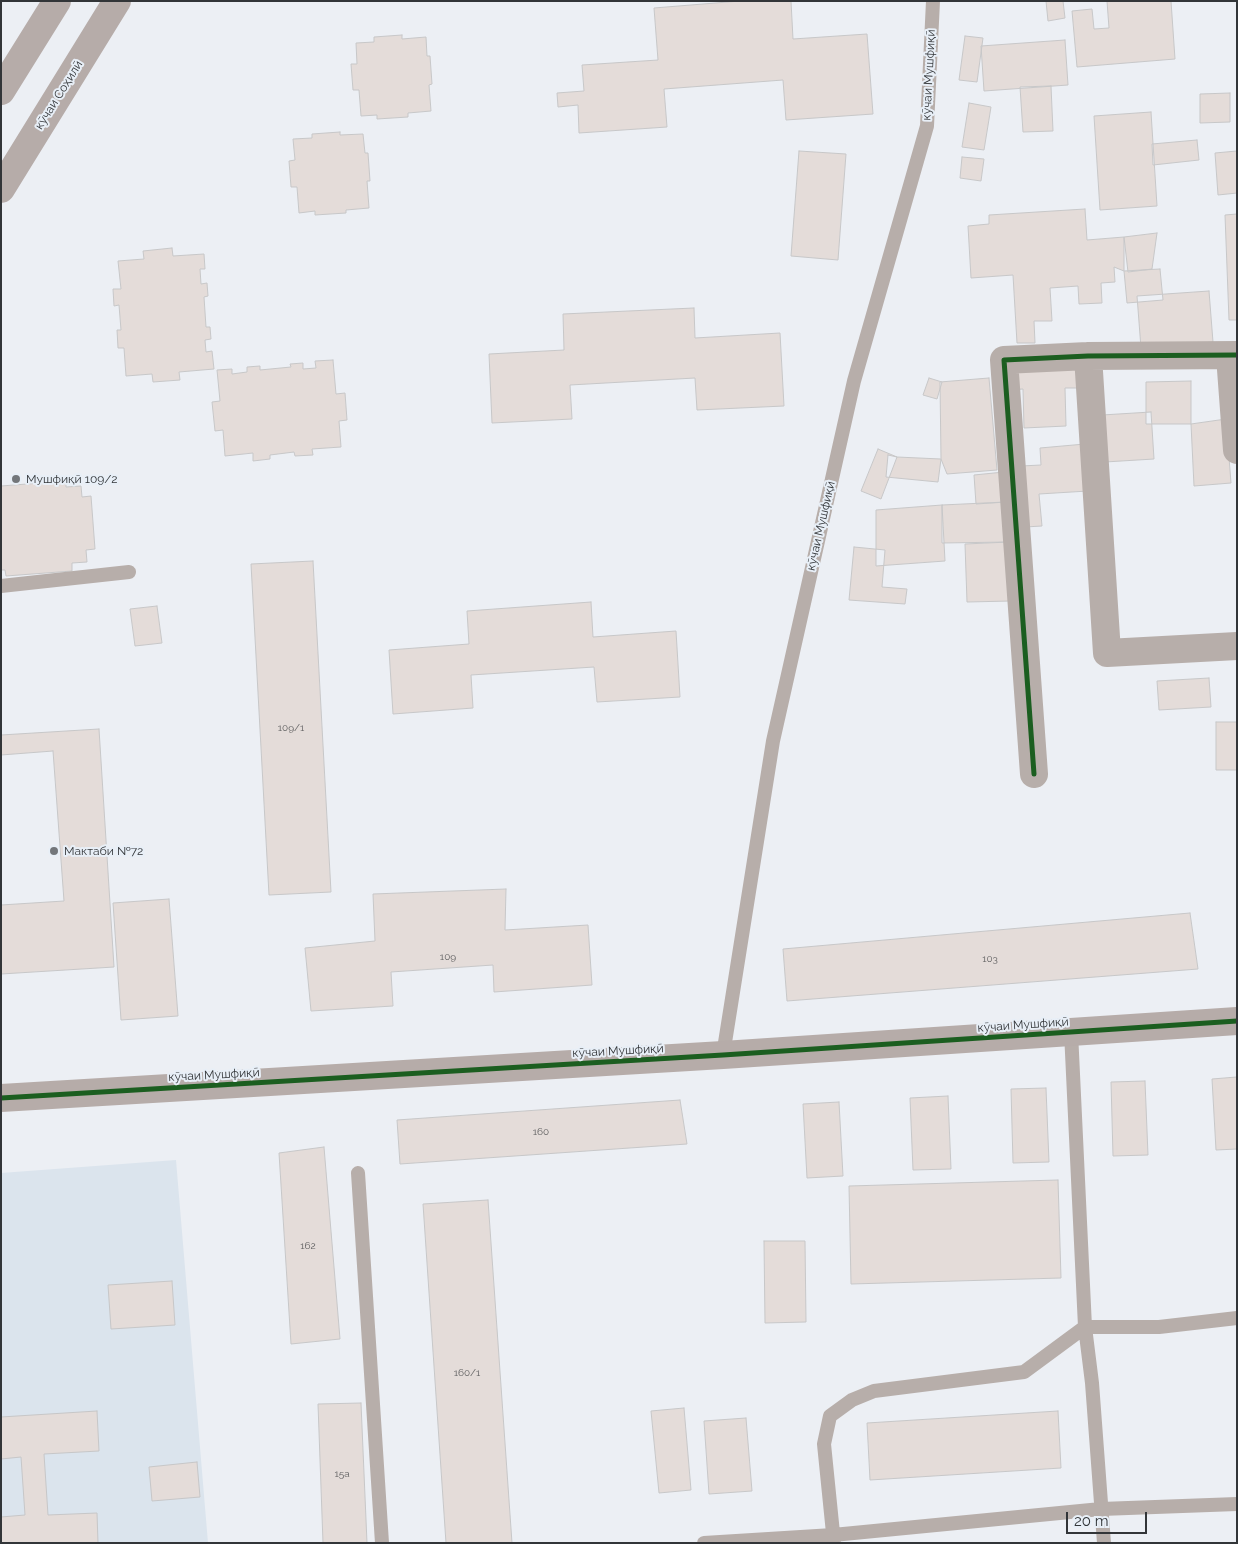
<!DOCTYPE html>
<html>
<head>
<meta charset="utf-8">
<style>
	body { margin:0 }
	#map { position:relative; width:1238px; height:1544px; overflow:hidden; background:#eceff4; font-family:Raleway,sans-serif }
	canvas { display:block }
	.frame { position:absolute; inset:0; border:2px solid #323538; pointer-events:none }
	.scale { position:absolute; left:1066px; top:1512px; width:81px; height:22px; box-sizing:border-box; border:2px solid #323538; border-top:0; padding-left:6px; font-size:15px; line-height:18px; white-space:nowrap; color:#323538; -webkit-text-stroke:4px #e8eff7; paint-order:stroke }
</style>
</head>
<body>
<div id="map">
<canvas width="1238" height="1544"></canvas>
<div class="frame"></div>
<div class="scale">20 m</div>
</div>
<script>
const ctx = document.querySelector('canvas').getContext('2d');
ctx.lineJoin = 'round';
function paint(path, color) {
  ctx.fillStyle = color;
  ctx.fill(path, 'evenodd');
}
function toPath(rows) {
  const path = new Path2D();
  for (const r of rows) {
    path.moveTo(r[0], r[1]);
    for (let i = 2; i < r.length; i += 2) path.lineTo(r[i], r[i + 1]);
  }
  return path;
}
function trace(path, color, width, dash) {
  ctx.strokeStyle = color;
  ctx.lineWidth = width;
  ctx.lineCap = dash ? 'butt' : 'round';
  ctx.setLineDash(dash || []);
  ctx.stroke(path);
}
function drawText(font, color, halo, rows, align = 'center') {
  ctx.font = font + ' Raleway,sans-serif';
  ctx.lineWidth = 4;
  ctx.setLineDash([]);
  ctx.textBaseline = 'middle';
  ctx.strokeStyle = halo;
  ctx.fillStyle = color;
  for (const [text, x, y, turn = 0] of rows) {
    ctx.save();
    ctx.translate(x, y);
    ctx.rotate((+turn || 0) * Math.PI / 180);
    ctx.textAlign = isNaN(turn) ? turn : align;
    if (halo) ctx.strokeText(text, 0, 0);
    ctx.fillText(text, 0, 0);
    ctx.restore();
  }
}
paint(toPath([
	[176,1160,208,1543,1,1543,1,1173]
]), '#dbe4ed');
const building = toPath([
	[740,1,791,1,793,39,867,34,873,114,786,120,783,80,664,89,667,127,579,133,578,105,558,107,557,93,584,91,582,65,658,60,654,8,740,1],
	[1046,1,1063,1,1065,18,1048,21,1046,1],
	[1107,1,1171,1,1175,59,1077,67,1072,11,1092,9,1094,29,1109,28,1107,1],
	[402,35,402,39,426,37,427,56,430,56,432,84,429,85,431,111,408,113,408,117,377,119,377,115,361,116,359,90,353,90,351,64,357,64,356,43,374,42,374,37,402,35],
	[965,36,983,38,977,82,959,80,965,36],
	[1065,40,1068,85,984,91,981,46,1065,40],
	[1051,86,1053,131,1023,132,1020,87,1051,86],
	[1230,93,1230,122,1200,123,1200,94,1230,93],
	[969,103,991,107,984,150,962,147,969,103],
	[1151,112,1157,206,1100,210,1094,116,1151,112],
	[340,132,340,135,363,134,365,153,368,153,370,181,367,181,369,208,346,210,346,213,315,215,315,211,299,213,297,187,291,187,289,161,295,160,293,139,312,138,312,134,340,132],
	[1197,140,1199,160,1153,165,1152,144,1197,140],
	[799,151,846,154,838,260,791,256,799,151],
	[1237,151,1237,193,1218,195,1215,153,1237,151],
	[962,157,984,159,981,181,960,178,962,157],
	[1085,209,1087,240,1124,237,1124,271,1114,267,1115,282,1101,283,1102,303,1079,304,1078,286,1050,288,1052,321,1034,321,1035,343,1017,343,1013,275,971,278,968,226,989,224,989,215,1085,209],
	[1237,214,1237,320,1229,320,1225,215,1237,214],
	[1157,233,1152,269,1128,272,1124,237,1157,233],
	[172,248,173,256,204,254,205,269,200,269,201,284,207,283,208,296,204,297,206,327,210,327,211,339,205,340,206,352,212,351,214,369,179,372,180,380,153,382,152,374,126,376,124,348,118,348,117,330,121,330,119,305,114,306,113,289,121,289,118,261,144,259,143,251,172,248],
	[1160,269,1163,300,1127,303,1124,271,1160,269],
	[1209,291,1213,342,1141,348,1137,296,1209,291],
	[694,308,695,338,780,333,784,406,697,410,695,378,570,385,572,419,492,423,489,354,564,350,563,314,694,308],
	[333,360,336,394,345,393,347,420,339,421,341,447,312,449,313,455,295,456,294,452,270,455,270,459,253,461,253,453,225,456,223,430,215,431,212,402,220,401,217,370,232,369,232,374,247,372,247,367,260,366,260,370,291,367,290,364,303,363,303,369,316,368,315,361,333,360],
	[1080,362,1081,388,1065,388,1066,426,1024,428,1023,389,1010,390,1009,365,1080,362],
	[929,378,942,382,937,399,923,395,929,378],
	[989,378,997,470,947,474,941,459,940,382,989,378],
	[1191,381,1191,424,1146,424,1146,382,1191,381],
	[1151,412,1154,459,1105,462,1102,415,1151,412],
	[1226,419,1231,483,1194,486,1191,424,1226,419],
	[1085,444,1088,491,1039,494,1042,526,1025,527,1021,466,1041,465,1040,448,1085,444],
	[878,449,897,457,881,499,861,491,878,449],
	[888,455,897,457,941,459,938,482,886,477,888,455],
	[1004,472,1006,502,976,504,974,475,1004,472],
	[66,481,66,487,81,486,82,497,91,496,95,549,86,550,87,562,72,563,72,571,6,576,5,570,1,570,1,486,66,481],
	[1006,502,1009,542,942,543,942,505,1006,502],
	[942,505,945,561,876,566,876,510,942,505],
	[1009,542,1011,601,967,602,965,544,1009,542],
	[854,547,885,550,882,587,907,589,905,604,849,600,854,547],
	[313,561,331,892,269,895,251,564,313,561],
	[591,602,593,637,676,631,680,697,597,702,594,667,471,675,473,708,393,714,389,650,469,644,467,611,591,602],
	[157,606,162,643,135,646,130,609,157,606],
	[1209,678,1211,707,1159,710,1157,681,1209,678],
	[1216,722,1237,722,1237,770,1216,770,1216,722],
	[99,729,114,967,1,974,1,735,99,729],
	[53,751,64,901,1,905,1,755,53,751],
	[506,889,505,930,588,925,592,985,494,992,493,965,391,972,393,1006,311,1011,305,948,375,941,373,894,506,889],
	[169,899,178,1016,121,1020,113,903,169,899],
	[1190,913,1198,969,787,1001,783,949,1190,913],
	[1237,1077,1237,1149,1216,1150,1212,1079,1237,1077],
	[1145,1081,1148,1155,1113,1156,1111,1082,1145,1081],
	[1046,1088,1049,1162,1013,1163,1011,1089,1046,1088],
	[948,1096,951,1169,913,1170,910,1098,948,1096],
	[680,1100,687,1144,400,1164,397,1120,680,1100],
	[839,1102,843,1176,807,1178,803,1104,839,1102],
	[324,1147,340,1339,291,1344,279,1153,324,1147],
	[1058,1180,1061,1278,851,1284,849,1186,1058,1180],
	[488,1200,512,1543,446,1543,423,1204,488,1200],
	[764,1241,805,1241,806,1322,765,1323,764,1241],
	[172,1281,175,1325,111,1329,108,1285,172,1281],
	[361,1403,367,1543,323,1543,318,1404,361,1403],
	[684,1408,691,1490,659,1493,651,1411,684,1408],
	[97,1411,99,1451,44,1454,48,1515,97,1513,98,1543,1,1543,1,1517,25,1515,21,1457,1,1459,1,1417,97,1411],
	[1058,1411,1061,1468,870,1480,867,1423,1058,1411],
	[746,1418,752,1491,709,1494,704,1421,746,1418],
	[197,1462,200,1497,152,1501,149,1467,197,1462]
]);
paint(building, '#e4dcd9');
trace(building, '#c7c7c8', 1);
trace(toPath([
	[1,586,129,572],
	[1071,1032,1085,1327,1159,1327,1237,1318],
	[723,1055,773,741,854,381,927,126,933,1],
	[358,1173,382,1543],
	[704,1543,833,1535,1101,1509,1237,1504],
	[834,1543,824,1444,830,1416,852,1400,874,1391,1024,1372,1085,1327,1092,1383,1104,1543]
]), '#b7aeaa', 14);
trace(toPath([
	[1088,356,1107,653,1237,646],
	[1230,356,1237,450],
	[1034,774,1004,360,1088,356,1237,355]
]), '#b7aeaa', 28);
trace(toPath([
	[1,91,57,1],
	[1,189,117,1],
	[1,1098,723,1055,1237,1021]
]), '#b6aca9', 28);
trace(toPath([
	[1034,774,1004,360,1088,356,1237,355],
	[1,1098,723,1055,1237,1021]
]), '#1b5e20', 5);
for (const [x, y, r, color] of [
	[16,479,5,"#73767a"],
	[54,851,5,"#73767a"]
]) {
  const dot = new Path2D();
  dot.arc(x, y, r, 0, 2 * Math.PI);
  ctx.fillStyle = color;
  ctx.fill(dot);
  trace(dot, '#e8eff7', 2);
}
drawText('10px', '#606061', null, [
	["109/1",291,728],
	["109",448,957],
	["103",990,959],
	["160",541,1132],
	["162",308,1246],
	["160/1",467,1373],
	["15а",342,1474]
]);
drawText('12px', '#323538', '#e8eff7', [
	["кӯчаи Мушфиқӣ",929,75,-87],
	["кӯчаи Соҳилӣ",59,95,-58],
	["кӯчаи Мушфиқӣ",821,526,-77],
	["кӯчаи Мушфиқӣ",1023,1025,-4],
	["кӯчаи Мушфиқӣ",618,1051,-3],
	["кӯчаи Мушфиқӣ",214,1075,-3]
]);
drawText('12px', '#323538', '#e8eff7', [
	["Мушфиқӣ 109/2",26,479],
	["Мактаби №72",64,851]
], 'left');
</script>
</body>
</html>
